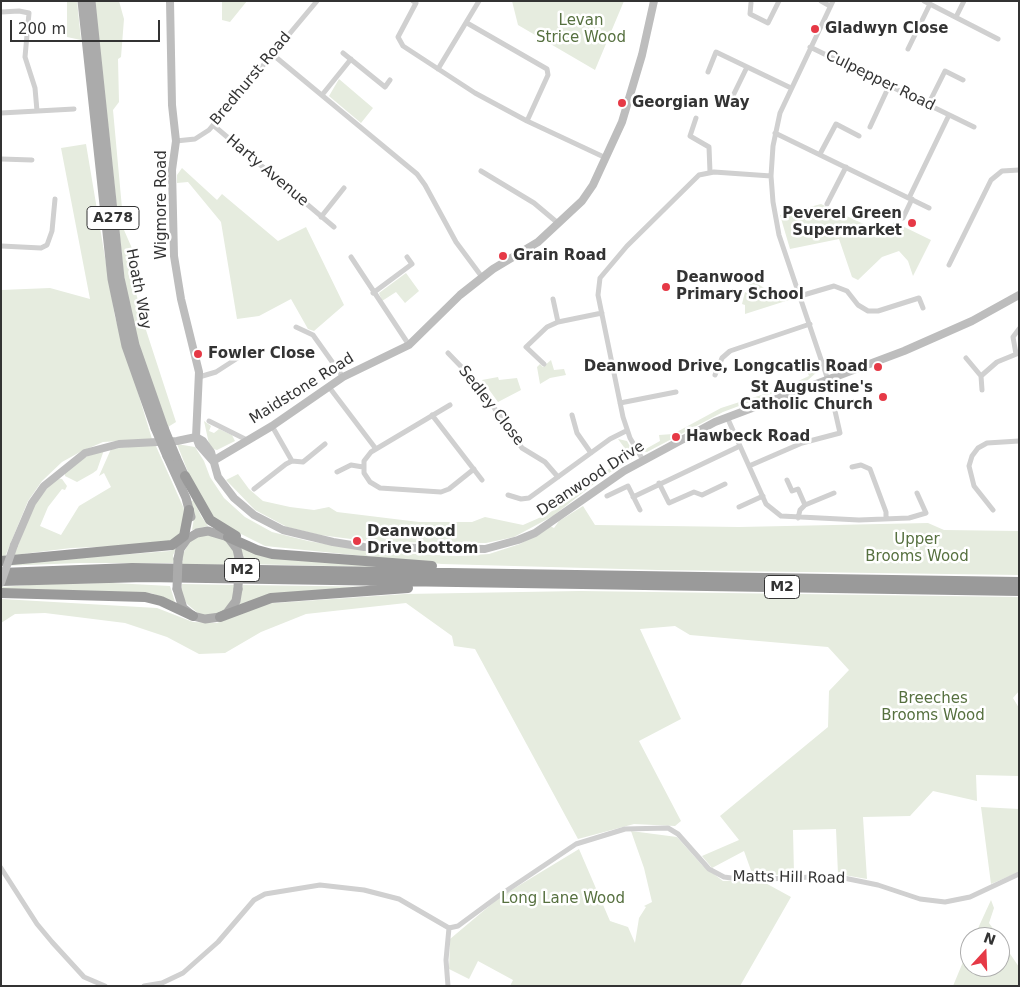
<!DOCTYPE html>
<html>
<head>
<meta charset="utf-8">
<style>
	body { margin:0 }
	#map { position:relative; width:1020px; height:987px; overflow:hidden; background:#fff; font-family:"DejaVu Sans",sans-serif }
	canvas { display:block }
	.frame { position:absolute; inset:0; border:2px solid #333; pointer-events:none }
	.north { position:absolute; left:960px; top:927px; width:50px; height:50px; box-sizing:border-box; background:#fff; border:1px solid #adadad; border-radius:50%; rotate:20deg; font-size:14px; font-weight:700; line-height:20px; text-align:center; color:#333 }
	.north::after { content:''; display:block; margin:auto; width:18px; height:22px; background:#e63946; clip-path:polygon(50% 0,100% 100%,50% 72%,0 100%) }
	.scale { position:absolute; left:10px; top:20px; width:150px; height:22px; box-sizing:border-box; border:2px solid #333; border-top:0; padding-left:6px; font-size:15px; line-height:18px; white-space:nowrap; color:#333; -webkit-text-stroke:4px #fff; paint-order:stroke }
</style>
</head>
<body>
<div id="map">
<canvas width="1020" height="987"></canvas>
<div class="frame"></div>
<div class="north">N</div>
<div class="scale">200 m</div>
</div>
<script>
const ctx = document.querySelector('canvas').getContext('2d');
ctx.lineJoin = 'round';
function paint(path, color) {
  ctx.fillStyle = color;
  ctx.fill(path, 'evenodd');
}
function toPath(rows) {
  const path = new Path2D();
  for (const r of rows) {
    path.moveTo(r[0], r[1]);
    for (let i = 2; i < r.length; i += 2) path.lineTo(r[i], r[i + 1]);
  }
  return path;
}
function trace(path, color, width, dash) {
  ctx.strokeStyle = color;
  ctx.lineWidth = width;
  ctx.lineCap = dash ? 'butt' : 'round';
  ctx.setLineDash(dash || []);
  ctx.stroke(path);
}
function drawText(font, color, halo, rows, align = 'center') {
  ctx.font = font + ' "DejaVu Sans",sans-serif';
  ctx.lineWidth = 5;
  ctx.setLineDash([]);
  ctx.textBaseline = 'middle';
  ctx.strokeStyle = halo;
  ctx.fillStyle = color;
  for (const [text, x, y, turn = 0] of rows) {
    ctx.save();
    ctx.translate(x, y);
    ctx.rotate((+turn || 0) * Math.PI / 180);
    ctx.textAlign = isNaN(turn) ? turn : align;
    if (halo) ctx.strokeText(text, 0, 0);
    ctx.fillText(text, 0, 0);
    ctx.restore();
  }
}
paint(toPath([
	[67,1,77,1,81,40,67,37],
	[95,1,119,1,124,19,121,57,118,59,119,102,113,110,124,230,134,253,136,293,146,330,176,422,168,427,143,357,132,320,124,276],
	[222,1,247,1,230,22,222,20],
	[512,1,624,1,595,70,518,25],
	[339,79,373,108,361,123,329,96],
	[86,144,115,317,152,439,103,442,80,452,62,462,42,481,28,501,2,564,170,551,177,548,173,555,174,563,80,563,1,566,1,290,50,288,90,299,61,148],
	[182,168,217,200,222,194,278,241,306,227,344,305,314,331,308,329,291,299,259,316,237,319,221,222,188,182,177,183,177,175],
	[821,204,885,234,894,222,931,240,913,276,908,261,899,251,882,257,858,280,852,277,839,239,790,249,780,215],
	[406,273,419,291,405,303,396,292,382,301,379,293],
	[750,279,772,293,785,298,791,296,792,299,745,314,745,305,742,304,745,292,755,297,758,292,761,293,762,290,748,284],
	[551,360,554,370,564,369,566,375,550,378,540,384,537,367,540,364,543,367],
	[817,362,817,372,808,380,723,412,647,452,642,451,660,441,659,435,673,434,721,408,783,388,809,376,805,366],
	[498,377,499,380,517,378,521,390,498,402,482,380],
	[204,421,211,426,209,431,214,433,219,429,232,435,235,441,217,450,213,449,209,444],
	[618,439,627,441,634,454,632,459,604,476,553,516,514,537,486,543,374,542,320,535,287,527,255,510,226,480,238,474,249,489,263,501,290,507,314,510,329,507,337,512,419,522,472,522,485,517,523,525,548,514,629,454],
	[155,444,185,511,185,529,170,544,71,548,14,555,34,505,53,481,57,478,62,479,67,486,65,490,62,489,48,507,40,526,61,535,79,506,111,487,104,473,99,476,111,449],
	[177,444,195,447,204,461,210,477,224,498,245,517,272,532,308,541,372,552,458,556,489,554,520,544,550,526,554,528,559,521,583,506,595,525,739,527,928,523,944,530,1019,531,1019,575,658,570,442,564,265,546,213,520,188,472],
	[104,450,97,470,93,473,77,482,65,476,65,471,85,457],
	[194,500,201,516,208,526,192,530,194,518,191,501],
	[209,534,224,538,234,551,236,565,182,564,183,554,190,541,195,537],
	[239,543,254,550,376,567,243,564],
	[113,583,170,586,175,602,151,593,1,589,1,587,44,584],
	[182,584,235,585,233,600,221,613,209,616,199,614,187,604,182,596],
	[243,585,388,587,295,593,238,608],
	[580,591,1019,597,1019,691,1013,698,1019,708,1019,776,976,775,977,801,933,791,910,816,863,817,867,879,838,874,836,829,793,830,794,874,753,876,744,851,712,868,702,856,739,840,720,816,828,727,829,691,849,670,828,647,690,635,675,626,640,629,681,719,639,741,681,821,675,826,634,824,578,839,475,649,454,646,452,636,406,603,306,614,261,632,225,653,199,654,167,637,125,623,45,613,15,614,1,623,2,599,157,608,193,622,217,623,260,604,405,594],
	[981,807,1019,809,1019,872,991,884],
	[631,831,677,837,702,865,723,881,760,880,791,897,740,986,510,986,513,980,478,961,469,979,449,969,450,939,500,897,579,849,610,921,628,927,635,943,639,918,646,907,644,906,652,902,644,868],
	[991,900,994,908,989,923,999,937,974,937],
	[1000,939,1019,967,1019,986,953,986,970,945,970,967,1000,967]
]), '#e6ecdf');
trace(toPath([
	[413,1,416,3,398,37,403,46,475,93,527,121,606,158],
	[821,1,830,6],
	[924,1,998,39],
	[751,3,750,14,768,23,779,1],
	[1,12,19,11,29,13,25,57,35,88,37,111],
	[956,17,964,1],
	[467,23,547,69,548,75,527,121],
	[810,47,974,127],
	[908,49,930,4],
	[343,53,385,87,390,80],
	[272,54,417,174,425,185,456,242,482,277],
	[438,69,479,1],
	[708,72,716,52,791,88],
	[322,95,351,59],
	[928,105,945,71,963,80],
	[728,106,747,67],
	[1,113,74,109],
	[696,118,690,136,709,147,710,172],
	[213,125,334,227],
	[870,127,889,86],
	[775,133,929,208],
	[176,141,195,139,209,130,317,1],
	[820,154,836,124,859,136],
	[1,159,32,160],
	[481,171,534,203,559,224],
	[909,198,949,115],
	[827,204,846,167],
	[321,217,344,188],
	[903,218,912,199],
	[1,246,41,248,47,245,52,231,55,199],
	[351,257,409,345],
	[949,265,991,180,1002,171,1019,170],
	[373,293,412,264,407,257],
	[800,296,834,286,847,291,858,305,868,311,878,311,919,298,923,308],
	[553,299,558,322],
	[296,327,313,335,343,377],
	[448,353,477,383,522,448,545,462,558,477],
	[1016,354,1013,337,1019,329],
	[966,358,981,376,982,390],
	[544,364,526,347,547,327,558,322,602,313],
	[715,375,722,358,730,351,810,324],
	[981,376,997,362,1019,353],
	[199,377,216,372,250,350],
	[828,380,779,235,773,202,771,176,773,146,780,113,833,1],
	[329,387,376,449],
	[620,403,676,392],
	[450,405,371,452,364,461,364,473,370,482,380,488,441,492,449,489,474,469],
	[432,415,482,480],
	[572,415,577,433,591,453],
	[727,417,766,504,781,516,859,520,909,518,926,513,917,493],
	[209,421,247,440],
	[272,426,292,461],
	[643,460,630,438,623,417,598,295,600,278,627,246,699,175,714,172,771,176],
	[749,466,802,443,840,433,835,411],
	[852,467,861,465,870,469,886,512,886,519],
	[337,472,351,465,363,467],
	[787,480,792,491,798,489,805,505],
	[659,483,669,503,694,492,702,495,725,484],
	[254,489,286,464,292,461,303,462,325,444],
	[508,495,521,499,529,498,610,439,626,431],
	[607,496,628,486,640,510],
	[633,497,740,446],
	[739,507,763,496],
	[993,510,974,486,969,466,972,456,978,448,987,443,1019,441],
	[798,518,800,510,805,505,834,493],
	[1,868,37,924,52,942,84,977,105,986],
	[449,928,458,926,500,895,576,844,625,829,668,828,678,834,709,869,724,877,746,880,834,876,878,885,920,899,945,902,970,897,1019,874],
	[144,986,162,983,183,973,218,942,254,900,265,894,320,885,364,890,399,899,449,928],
	[448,986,446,960,449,928]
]), '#d0d0d0', 5);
trace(toPath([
	[170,1,172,105,176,141,172,170,174,256,181,299,199,372,196,437,199,445,213,461],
	[196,437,203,441,211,452,218,477,234,498,254,515,283,530,333,542,364,547,485,549,518,540,535,533,624,471,715,422,904,351,972,321,1019,295],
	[213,461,272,426,343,377,409,345,460,295,493,269,538,242,582,201,593,185,622,122,642,55,654,1],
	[14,545,32,503,44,486,85,453,119,444,177,441,196,437]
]), '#bdbdbd', 8);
trace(toPath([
	[82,1,112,279,126,346,155,428],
	[91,1,120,278,135,345,164,428],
	[167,456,186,498,191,517],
	[176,457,187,481],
	[178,559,180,549,187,539,197,533,208,531,228,537,237,549,239,558],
	[177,589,183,608,193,616,205,619,220,617,227,613,236,601,238,589]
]), '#ababab', 9);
trace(toPath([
	[185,476,210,520,236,536],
	[228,537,257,550,272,554,432,566],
	[1,561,172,545,184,536,189,510],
	[1,573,132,568,1019,582],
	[1,581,145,577,1019,591],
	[1,593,145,597,161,601,193,616],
	[220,617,271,598,408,588]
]), '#9a9a9a', 10);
trace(toPath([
	[1,583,14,545]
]), '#bdbdbd', 8);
trace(toPath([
	[155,428,167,456],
	[164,428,176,457],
	[177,589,178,559],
	[238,589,239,558]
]), '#ababab', 9);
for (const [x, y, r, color] of [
	[815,29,5,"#e63946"],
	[622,103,5,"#e63946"],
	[912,223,5,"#e63946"],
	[503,256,5,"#e63946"],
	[666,287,5,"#e63946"],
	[198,354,5,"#e63946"],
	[878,367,5,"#e63946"],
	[883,397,5,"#e63946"],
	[676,437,5,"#e63946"],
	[357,541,5,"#e63946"]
]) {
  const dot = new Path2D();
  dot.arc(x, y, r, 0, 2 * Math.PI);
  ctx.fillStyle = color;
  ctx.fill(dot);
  trace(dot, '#fff', 2);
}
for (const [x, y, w] of [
	[113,218,52],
	[242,570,35],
	[782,587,35]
]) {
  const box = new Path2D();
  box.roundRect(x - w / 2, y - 11.5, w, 23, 4);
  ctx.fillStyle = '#fff';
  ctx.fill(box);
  trace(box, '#333', 1);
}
drawText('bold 14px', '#333', null, [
	["A278",113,218],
	["M2",242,570],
	["M2",782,587]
]);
drawText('15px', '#56703f', '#fff', [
	["Levan",581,21],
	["Strice Wood",581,38],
	["Upper",917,540],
	["Brooms Wood",917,557],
	["Breeches",933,699],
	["Brooms Wood",933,716],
	["Long Lane Wood",563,899]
]);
drawText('bold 15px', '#333', '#fff', [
	["Gladwyn Close",825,29],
	["Georgian Way",632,103],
	["Peverel Green",902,214,"right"],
	["Supermarket",902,231,"right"],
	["Grain Road",513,256],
	["Deanwood",676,278],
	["Primary School",676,295],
	["Fowler Close",208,354],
	["Deanwood Drive, Longcatlis Road",868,367,"right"],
	["St Augustine's",873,388,"right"],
	["Catholic Church",873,405,"right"],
	["Hawbeck Road",686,437],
	["Deanwood",367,532],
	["Drive bottom",367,549]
], 'left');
drawText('15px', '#333', '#fff', [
	["Bredhurst Road",251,79,-50],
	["Culpepper Road",880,81,26],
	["Harty Avenue",267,171,40],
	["Wigmore Road",162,205,-90],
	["Hoath Way",138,289,79],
	["Maidstone Road",302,389,-32],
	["Sedley Close",491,406,52],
	["Deanwood Drive",591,479,-33],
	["Matts Hill Road",789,878,1]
]);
</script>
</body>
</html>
